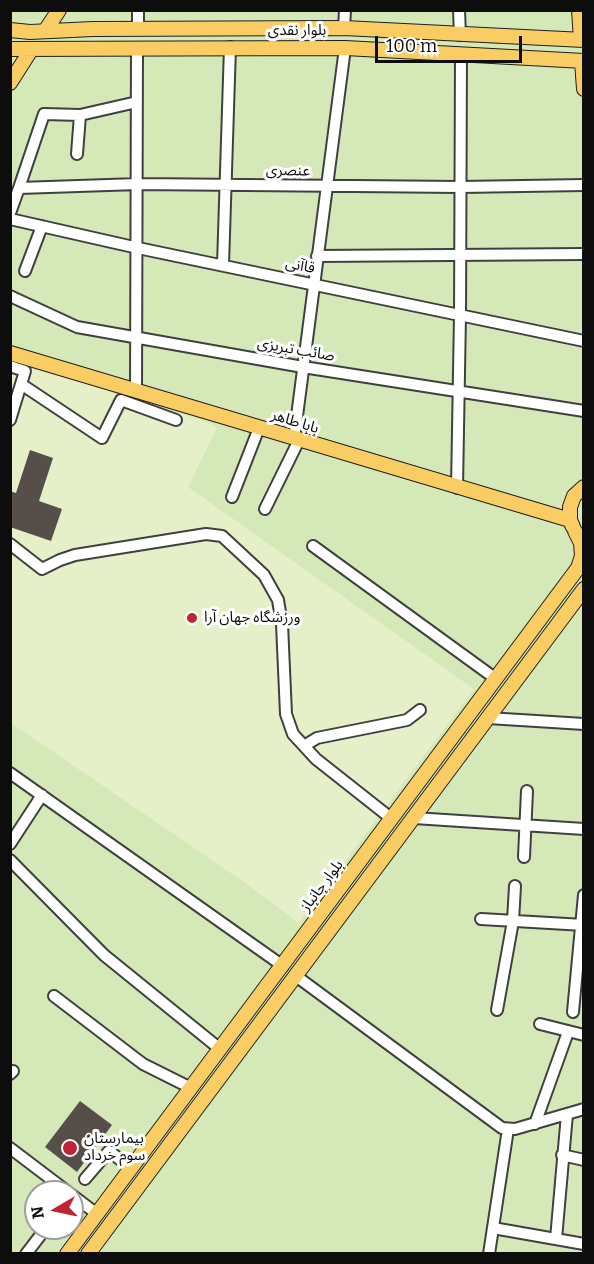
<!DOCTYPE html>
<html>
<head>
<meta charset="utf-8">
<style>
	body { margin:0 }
	#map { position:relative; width:594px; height:1264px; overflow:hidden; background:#fffbed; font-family:Bitter,serif }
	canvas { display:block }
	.frame { position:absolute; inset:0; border:12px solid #0d0d0d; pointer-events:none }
	.north { position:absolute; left:24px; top:1180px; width:60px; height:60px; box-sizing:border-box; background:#fff; border:2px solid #9e9e9e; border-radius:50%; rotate:261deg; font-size:16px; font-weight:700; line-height:24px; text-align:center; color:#0d0d0d }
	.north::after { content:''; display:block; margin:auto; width:21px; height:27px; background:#be2434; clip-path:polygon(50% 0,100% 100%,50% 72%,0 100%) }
	.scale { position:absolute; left:375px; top:36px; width:147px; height:27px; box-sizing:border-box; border:3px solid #0d0d0d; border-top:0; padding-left:8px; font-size:18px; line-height:21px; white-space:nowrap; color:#0d0d0d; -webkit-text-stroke:4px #fff; paint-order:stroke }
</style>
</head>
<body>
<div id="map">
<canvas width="594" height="1264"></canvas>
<div class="frame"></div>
<div class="north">N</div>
<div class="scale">100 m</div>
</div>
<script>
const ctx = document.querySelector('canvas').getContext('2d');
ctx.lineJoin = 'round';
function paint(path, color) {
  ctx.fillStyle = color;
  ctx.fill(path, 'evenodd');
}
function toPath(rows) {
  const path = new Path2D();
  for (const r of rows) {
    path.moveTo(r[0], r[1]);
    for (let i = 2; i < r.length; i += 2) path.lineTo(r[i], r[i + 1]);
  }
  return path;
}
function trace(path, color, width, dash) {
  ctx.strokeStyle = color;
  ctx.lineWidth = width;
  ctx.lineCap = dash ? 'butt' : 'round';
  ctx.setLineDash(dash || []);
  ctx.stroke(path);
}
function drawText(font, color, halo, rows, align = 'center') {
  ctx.font = font + ' Bitter,"Noto Sans Arabic",serif';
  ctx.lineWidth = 6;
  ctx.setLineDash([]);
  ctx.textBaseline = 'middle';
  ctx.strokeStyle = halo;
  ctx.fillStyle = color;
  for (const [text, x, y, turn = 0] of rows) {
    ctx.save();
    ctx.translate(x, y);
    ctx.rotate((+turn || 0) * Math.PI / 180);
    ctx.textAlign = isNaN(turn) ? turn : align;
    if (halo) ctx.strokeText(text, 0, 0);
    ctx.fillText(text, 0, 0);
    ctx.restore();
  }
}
paint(toPath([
	[10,11,583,11,583,1253,11,1253],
	[36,1192,72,1192,72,1228,36,1228]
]), '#d4e9b7');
paint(toPath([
	[11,360,213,424,217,428,188,487,474,689,299,923,244,882,11,723]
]), '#e5f0c9');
paint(toPath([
	[30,450,53,458,39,501,62,509,51,541,10,527,10,491,16,493],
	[80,1101,112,1125,77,1172,45,1147]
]), '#564e49');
const minor = toPath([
	[138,10,138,29],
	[459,10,460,35],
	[344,28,345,10],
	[77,154,80,115],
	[19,188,44,114,80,115,137,102],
	[10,213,19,188,138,184,461,187,584,185],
	[10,219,138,248,584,341],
	[317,256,584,254],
	[223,265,230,47],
	[25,271,42,226],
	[10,296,77,327,303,367,584,411],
	[10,366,25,371,10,420],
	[21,384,102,438,121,400,176,420],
	[136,391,137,49],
	[294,439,345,48],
	[457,488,460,315,461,55],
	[232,497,259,428],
	[265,509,299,440],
	[10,544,42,569,60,560,75,555,206,534,222,536,264,575,278,600,282,624,286,714,293,734,316,759,392,819],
	[313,546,496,679],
	[488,718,584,724],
	[304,746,317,738,407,720,420,710],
	[10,773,283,966],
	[414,818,584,829],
	[10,844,42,795],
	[524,857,527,791],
	[10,860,104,955,220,1049],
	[481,919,584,925],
	[296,976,502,1128,515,1129,584,1109],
	[54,996,143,1064,191,1088],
	[497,1010,513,921,515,886],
	[573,1012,584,895],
	[540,1024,584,1035],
	[10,1074,13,1071],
	[535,1124,568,1032],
	[10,1148,68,1192],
	[562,1155,584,1160],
	[85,1179,109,1151,131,1168],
	[72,1195,97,1214],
	[493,1228,584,1244],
	[556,1239,567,1114],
	[26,1254,46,1228],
	[489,1254,508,1129]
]);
const major = toPath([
	[579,10,581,40],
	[10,30,30,32,93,29,344,28,584,40],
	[45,31,59,10],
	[10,49,345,48,584,61],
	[582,61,584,89],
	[10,83,31,50],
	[10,353,570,520],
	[573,527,570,520,570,507,574,496,584,487],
	[67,1254,578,568,582,556,581,543,575,531],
	[88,1254,584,589]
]);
trace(minor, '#404040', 14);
trace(major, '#1e1e1e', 16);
trace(minor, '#fff', 10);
trace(major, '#f9cd63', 14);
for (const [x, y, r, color] of [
	[192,618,6,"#be2434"],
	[70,1148,8,"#be2434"]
]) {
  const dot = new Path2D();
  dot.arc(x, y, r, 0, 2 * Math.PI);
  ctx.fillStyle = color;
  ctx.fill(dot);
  trace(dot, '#fff', 2);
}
drawText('15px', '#0d0d0d', '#fff', [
	["بلوار نقدی",297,31],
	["عنصری",288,171,1],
	["قاآنی",300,266,11],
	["صائب تبریزی",296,350,10],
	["بابا طاهر",295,422,17],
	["بلوار جانباز",322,886,-53]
]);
drawText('15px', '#0d0d0d', '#fff', [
	["ورزشگاه جهان آرا",204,618],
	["بیمارستان",84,1139],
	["سوم خرداد",84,1156]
], 'left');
</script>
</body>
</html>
